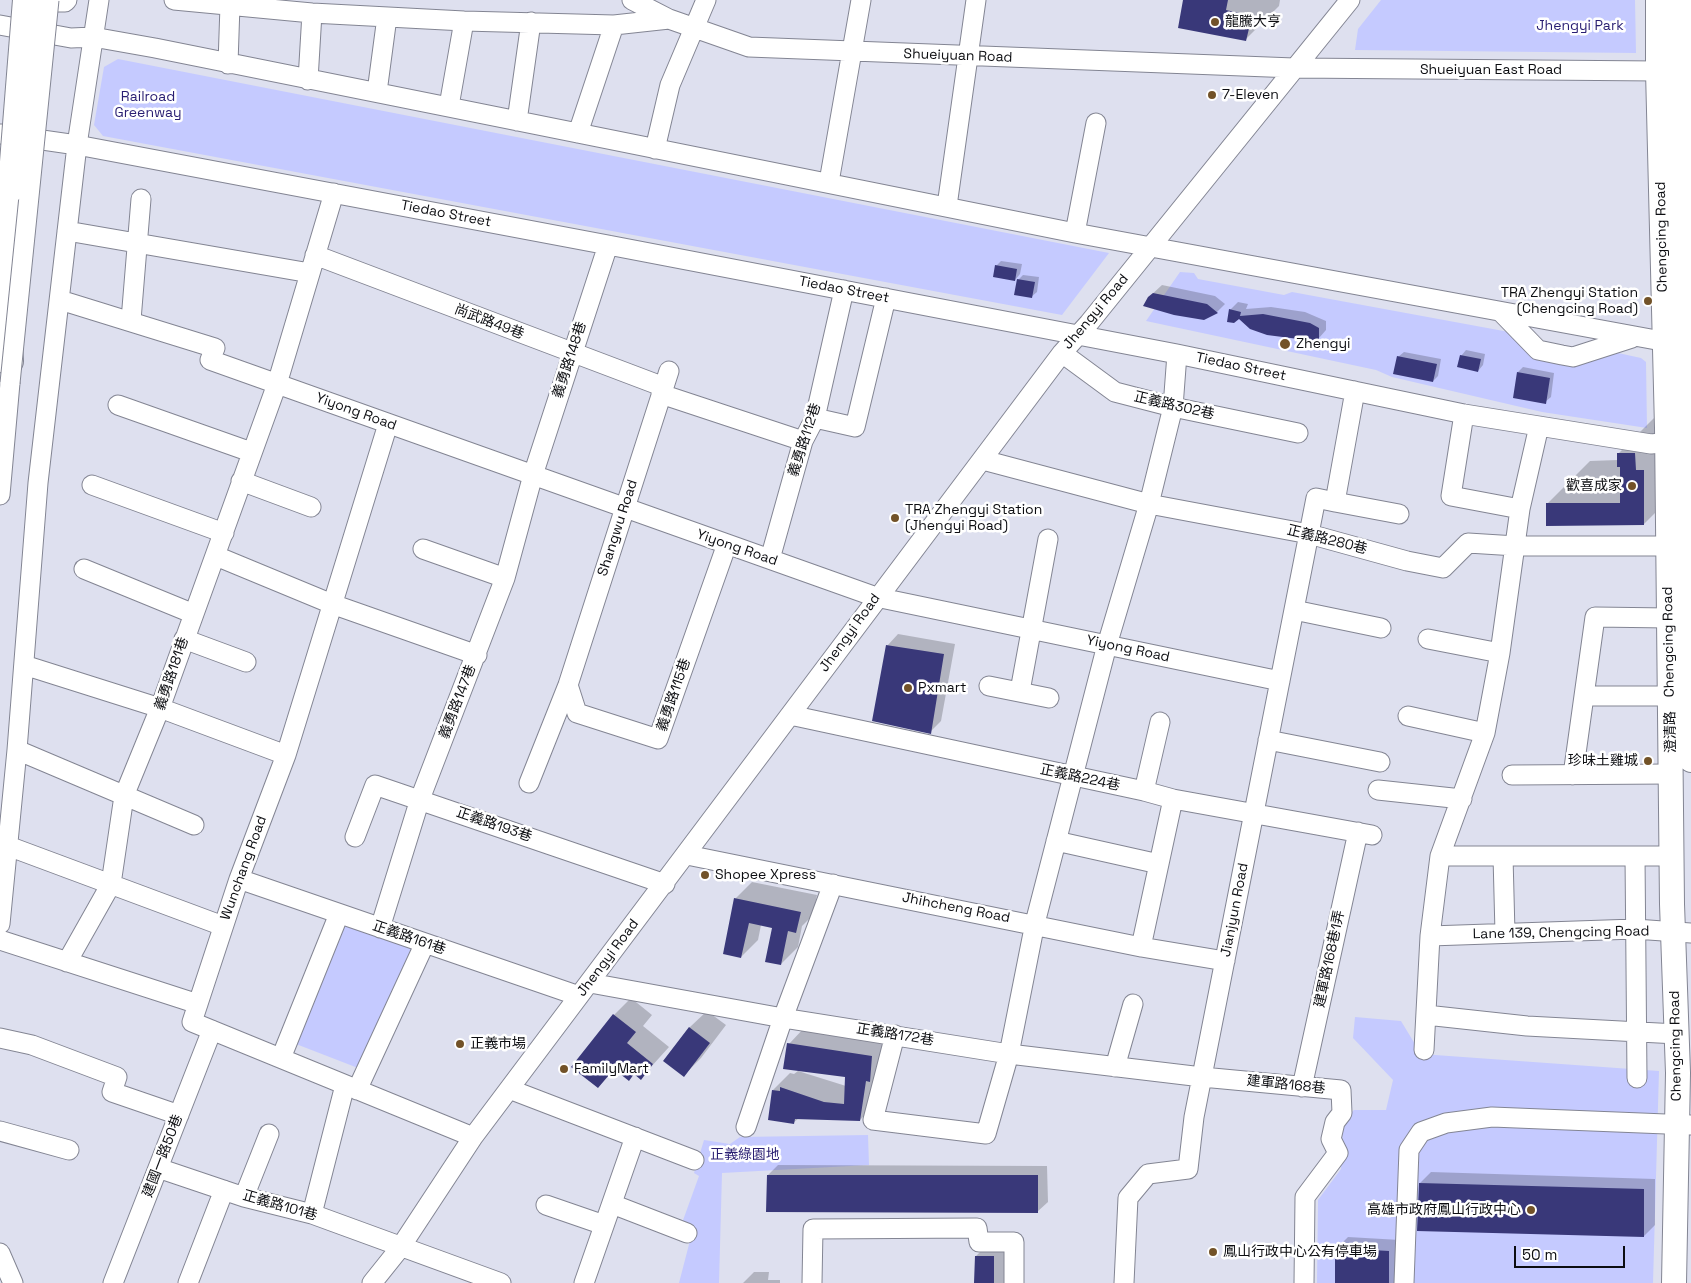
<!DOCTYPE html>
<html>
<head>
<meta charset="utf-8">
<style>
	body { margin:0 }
	#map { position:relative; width:1691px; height:1283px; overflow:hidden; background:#dee0ef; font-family:"Space Grotesk",sans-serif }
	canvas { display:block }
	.scale { position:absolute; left:1514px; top:1246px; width:111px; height:22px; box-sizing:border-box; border:2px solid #0c0d11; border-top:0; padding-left:6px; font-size:15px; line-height:18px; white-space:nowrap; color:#0c0d11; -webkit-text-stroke:4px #fff; paint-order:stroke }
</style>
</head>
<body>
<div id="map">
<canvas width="1691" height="1283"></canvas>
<div class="scale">50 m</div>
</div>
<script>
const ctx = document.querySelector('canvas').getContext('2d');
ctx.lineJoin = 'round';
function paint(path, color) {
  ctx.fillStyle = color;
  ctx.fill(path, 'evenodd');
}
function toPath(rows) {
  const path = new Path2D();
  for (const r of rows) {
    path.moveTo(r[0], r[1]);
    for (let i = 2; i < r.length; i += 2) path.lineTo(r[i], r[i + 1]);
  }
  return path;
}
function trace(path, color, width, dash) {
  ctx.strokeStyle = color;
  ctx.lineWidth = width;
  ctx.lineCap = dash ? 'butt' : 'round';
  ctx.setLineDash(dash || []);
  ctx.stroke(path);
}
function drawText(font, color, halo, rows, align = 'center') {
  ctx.font = font + ' "Space Grotesk","Noto Sans TC",sans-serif';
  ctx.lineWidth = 5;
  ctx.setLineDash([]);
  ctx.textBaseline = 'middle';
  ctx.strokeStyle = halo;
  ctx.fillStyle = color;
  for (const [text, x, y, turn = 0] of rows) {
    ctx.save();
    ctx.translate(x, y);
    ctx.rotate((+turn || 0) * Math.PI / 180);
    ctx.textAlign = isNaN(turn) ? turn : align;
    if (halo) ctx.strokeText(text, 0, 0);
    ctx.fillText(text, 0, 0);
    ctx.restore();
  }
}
paint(toPath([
	[1381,0,1635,0,1636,53,1355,50,1358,29],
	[118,59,1109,253,1062,315,103,136,94,125,104,67],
	[1180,272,1194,273,1198,279,1284,295,1292,292,1509,332,1577,361,1618,353,1641,358,1646,362,1647,428,1542,412,1392,377,1376,370,1146,321],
	[343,924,416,950,358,1068,296,1044],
	[1355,1017,1401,1021,1421,1054,1659,1071,1653,1283,1317,1283,1318,1200,1341,1169,1343,1120,1354,1110,1386,1110,1393,1080,1353,1038],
	[868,1135,869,1165,722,1173,719,1283,679,1283,693,1229,682,1223,699,1176,694,1173,704,1140,730,1144,740,1137]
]), '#c5caff');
paint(toPath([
	[1184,0,1280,0,1279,6,1246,39],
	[1001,261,1022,264,1020,274,1015,280,996,266],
	[1023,275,1039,277,1037,292,1031,297,1018,280],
	[1162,285,1215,296,1225,304,1217,312,1203,318,1149,297],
	[1238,302,1248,304,1246,309,1271,307,1305,312,1326,321,1326,330,1319,338,1267,334,1230,310],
	[1466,350,1485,354,1483,365,1478,371,1461,356],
	[1404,352,1441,359,1438,376,1433,381,1398,357],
	[1523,367,1554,373,1551,397,1545,402,1518,372],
	[1661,411,1687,481,1644,524,1547,504,1590,461,1618,460,1618,454],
	[898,634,955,644,941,721,930,732,887,646],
	[752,882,817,895,813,915,802,926,798,947,781,964,773,927,761,925,758,940,741,957,735,899],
	[631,998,652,1015,643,1026,669,1047,641,1078,635,1073,629,1079,615,1069,598,1087,572,1067,614,1015],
	[707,1011,726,1025,701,1058,684,1075,665,1061,690,1027],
	[805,1027,888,1040,876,1103,860,1120,799,1118,793,1123,773,1090,790,1073,794,1074,798,1071,846,1086,847,1076,789,1044],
	[778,1165,1047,1166,1048,1202,1037,1212,768,1175],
	[1431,1172,1655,1179,1655,1225,1644,1236,1420,1183],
	[1348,1237,1400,1240,1400,1283,1336,1283,1336,1249],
	[986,1246,1004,1246,1004,1283,975,1283,976,1256],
	[754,1272,769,1272,768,1280,780,1280,780,1283,743,1283]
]), '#0003');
paint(toPath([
	[1183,0,1228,0,1226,10,1252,16,1246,41,1178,28],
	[995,265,1017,269,1015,281,993,277],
	[1017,279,1035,282,1032,298,1014,295],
	[1153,293,1207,304,1218,313,1204,320,1174,315,1143,306,1148,297],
	[1229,309,1241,312,1240,316,1263,314,1310,323,1319,328,1319,339,1314,341,1267,335,1250,329,1239,319,1234,323,1227,322],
	[1460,355,1481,359,1478,372,1457,367],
	[1397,356,1437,364,1433,382,1393,374],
	[1517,372,1550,378,1546,404,1513,398],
	[1617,453,1635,453,1636,470,1644,470,1644,525,1546,526,1546,503,1620,503,1620,467,1617,467],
	[886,645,944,654,931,734,872,721],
	[734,898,801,912,796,933,788,931,781,965,765,962,772,928,749,923,741,958,723,954],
	[613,1014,636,1032,627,1043,653,1064,641,1080,634,1074,629,1081,614,1069,598,1088,571,1067],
	[689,1027,710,1043,684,1077,663,1061],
	[787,1043,872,1056,870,1082,866,1081,860,1121,795,1119,794,1124,768,1120,772,1090,780,1091,780,1087,824,1102,844,1104,845,1077,783,1069],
	[767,1175,1038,1175,1038,1213,766,1212],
	[1419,1183,1644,1189,1644,1237,1417,1231],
	[1335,1248,1389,1251,1389,1283,1335,1283],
	[975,1256,994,1256,994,1283,974,1283]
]), '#393879');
const minor = toPath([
	[174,0,312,13,464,21,614,25,669,19],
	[632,0,669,19,749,47,1294,68,1658,71,1668,79],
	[33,2,65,2,67,0],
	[0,25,71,38,93,37,155,48,1075,233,1678,344],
	[228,64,230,5],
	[308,80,312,13],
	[377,92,387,17],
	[449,106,464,21],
	[517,121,531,22],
	[578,133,614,25],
	[0,134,77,145,608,245,1177,354,1464,414,1651,444,1680,441],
	[655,149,670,85,706,0],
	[829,182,861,0],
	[947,206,976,0],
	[67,231,310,273],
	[1075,233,1096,123],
	[315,255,664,387],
	[60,300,215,348,210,360,876,597,1280,681],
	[1501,312,1538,350,1562,355,1573,357,1632,338],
	[131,320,141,199],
	[1062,353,1115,392,1173,407,1298,433],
	[661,394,803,441],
	[118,405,251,452],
	[1464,414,1451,496,1520,509],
	[815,418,855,427,886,298],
	[388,424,286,755,239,879,192,1022,473,1137],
	[983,460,1149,504,1309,534,1407,561,1443,568,1468,543,1516,546,1667,546],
	[241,481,311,507],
	[92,485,224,533],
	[0,495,10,383],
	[1335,502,1399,514],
	[423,549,505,578],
	[216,556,332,604,477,655],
	[770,559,803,441,815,418,844,290],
	[84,569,194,614],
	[1294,610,1381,628],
	[184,639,246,662],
	[1428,639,1500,653],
	[24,665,160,708,286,755],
	[568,685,577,713,658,739,727,544],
	[989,686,1049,698],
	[1020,691,1048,539],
	[1584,696,1669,696],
	[790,715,1144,791,1173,799,1372,835],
	[1408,716,1485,733],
	[1268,740,1380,762],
	[17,750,194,825],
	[1512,775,1671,774],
	[1573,775,1595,617,1669,618],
	[529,783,568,685,669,371],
	[1378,790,1462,799],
	[1144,791,1160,722],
	[355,837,375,785,665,884],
	[1056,841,1159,864],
	[8,846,223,926],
	[687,855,1141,947,1225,961],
	[1440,856,1672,856],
	[1503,856,1505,933],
	[1635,856,1637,1078],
	[239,879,579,996],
	[0,924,17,750,38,483,77,145,99,0],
	[380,928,420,799,505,578,533,475,608,245],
	[1430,936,1635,929,1691,933],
	[0,940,198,1004],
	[1141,947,1173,799],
	[67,962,111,884,124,796,160,708,277,384,334,193],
	[590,983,783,1018,1009,1054,1202,1077,1341,1090,1342,1113,1335,1122,1331,1139,1338,1153,1305,1197,1304,1283],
	[1426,1015,1527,1026,1677,1034],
	[895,1035,873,1120,986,1134,1009,1054,1035,923,1107,645,1149,504,1173,407,1177,354],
	[0,1038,32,1045,117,1077,112,1092,179,1115],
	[1424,1050,1430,936,1440,856,1485,733,1500,653,1520,509,1539,426],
	[281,1058,339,914],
	[1115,1067,1133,1004],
	[1302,1087,1358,832],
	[509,1089,694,1160],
	[357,1090,425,943],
	[746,1127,783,1018,833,884],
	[0,1131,69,1150],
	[158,1168,244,1197,312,1214,501,1283],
	[244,1197,269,1134],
	[612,1204,687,1233],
	[546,1205,604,1225],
	[312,1214,345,1085],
	[0,1253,13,1283],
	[113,1283,212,1030],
	[188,1283,224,1190],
	[372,1283,400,1248,473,1137,1062,353,1089,323,1350,0],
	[584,1283,635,1137],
	[812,1283,813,1229,977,1228,979,1242,1014,1242,1014,1283],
	[1124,1283,1128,1198,1148,1174,1188,1169,1194,1117,1316,498,1335,502,1355,391],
	[1404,1283,1409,1150,1421,1132,1446,1123,1492,1117,1691,1125]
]);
const major = toPath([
	[1658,0,1658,71,1667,428,1672,904,1678,1073,1674,1283],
	[1680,0,1691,760]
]);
const highway = toPath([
	[9,361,3,270,12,187]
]);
trace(minor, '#838593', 21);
trace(major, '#838593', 26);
trace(highway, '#838593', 30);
trace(minor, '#fff', 19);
trace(major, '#fff', 24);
trace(highway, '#fff', 28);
const minorBridge = toPath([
	[10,383,49,0]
]);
const highwayBridge = toPath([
	[12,187,27,0]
]);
trace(minorBridge, '#838593', 21, []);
trace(highwayBridge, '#838593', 30, []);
trace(minorBridge, '#fff', 19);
trace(highwayBridge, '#fff', 28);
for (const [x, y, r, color] of [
	[1215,22,5,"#725228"],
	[1212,95,5,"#725228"],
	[1648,301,5,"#725228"],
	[1285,344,6,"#725228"],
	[1632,486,5,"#725228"],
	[895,518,5,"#725228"],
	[908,688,5,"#725228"],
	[1648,761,5,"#725228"],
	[705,875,5,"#725228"],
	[460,1044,5,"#725228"],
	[564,1069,5,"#725228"],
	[1531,1210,5,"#725228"],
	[1213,1252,5,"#725228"]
]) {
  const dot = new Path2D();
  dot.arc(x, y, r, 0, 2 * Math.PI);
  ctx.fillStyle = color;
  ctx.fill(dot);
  trace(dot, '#fff', 2);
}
drawText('14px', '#0c0d11', '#fff', [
	["龍騰大亨",1225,22],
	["7-Eleven",1222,95],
	["TRA Zhengyi Station",1638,293,"right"],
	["(Chengcing Road)",1638,309,"right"],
	["Zhengyi",1296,344],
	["歡喜成家",1622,486,"right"],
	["TRA Zhengyi Station",905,510],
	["(Jhengyi Road)",905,526],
	["Pxmart",918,688],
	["珍味土雞城",1638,761,"right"],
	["Shopee Xpress",715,875],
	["正義市場",470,1044],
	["FamilyMart",574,1069],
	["高雄市政府鳳山行政中心",1521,1210,"right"],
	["鳳山行政中心公有停車場",1223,1252]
], 'left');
drawText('14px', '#291e72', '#fff', [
	["Jhengyi Park",1580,26],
	["Railroad",148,97],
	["Greenway",148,113],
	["正義綠園地",745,1155]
]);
drawText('14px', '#0c0d11', '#fff', [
	["Shueiyuan Road",958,56,2],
	["Shueiyuan East Road",1491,70],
	["Tiedao Street",446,214,11],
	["Chengcing Road",1662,237,-91],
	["Tiedao Street",844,290,11],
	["Jhengyi Road",1096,312,-50],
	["尚武路49巷",489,322,21],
	["義勇路148巷",570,360,-72],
	["Tiedao Street",1241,367,12],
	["正義路302巷",1174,406,13],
	["Yiyong Road",356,412,20],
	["義勇路112巷",805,440,-72],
	["Shangwu Road",618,528,-72],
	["正義路280巷",1327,540,14],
	["Yiyong Road",737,548,19],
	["Jhengyi Road",850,633,-54],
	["Chengcing Road",1669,642,-91],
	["Yiyong Road",1128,649,12],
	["義勇路181巷",172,674,-71],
	["義勇路115巷",674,695,-71],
	["義勇路147巷",458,702,-69],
	["澄清路",1671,732,-91],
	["正義路224巷",1080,778,12],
	["正義路193巷",494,825,19],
	["Wunchang Road",244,868,-70],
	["Jhihcheng Road",956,908,11],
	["Jianjyun Road",1235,910,-79],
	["Lane 139, Chengcing Road",1561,933,-1],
	["正義路161巷",409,938,19],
	["Jhengyi Road",608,958,-53],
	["建軍路168巷1弄",1330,959,-78],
	["正義路172巷",895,1035,9],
	["Chengcing Road",1676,1046,-91],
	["建軍路168巷",1286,1085,6],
	["建國一路50巷",163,1156,-69],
	["正義路101巷",280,1206,16]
]);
</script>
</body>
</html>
